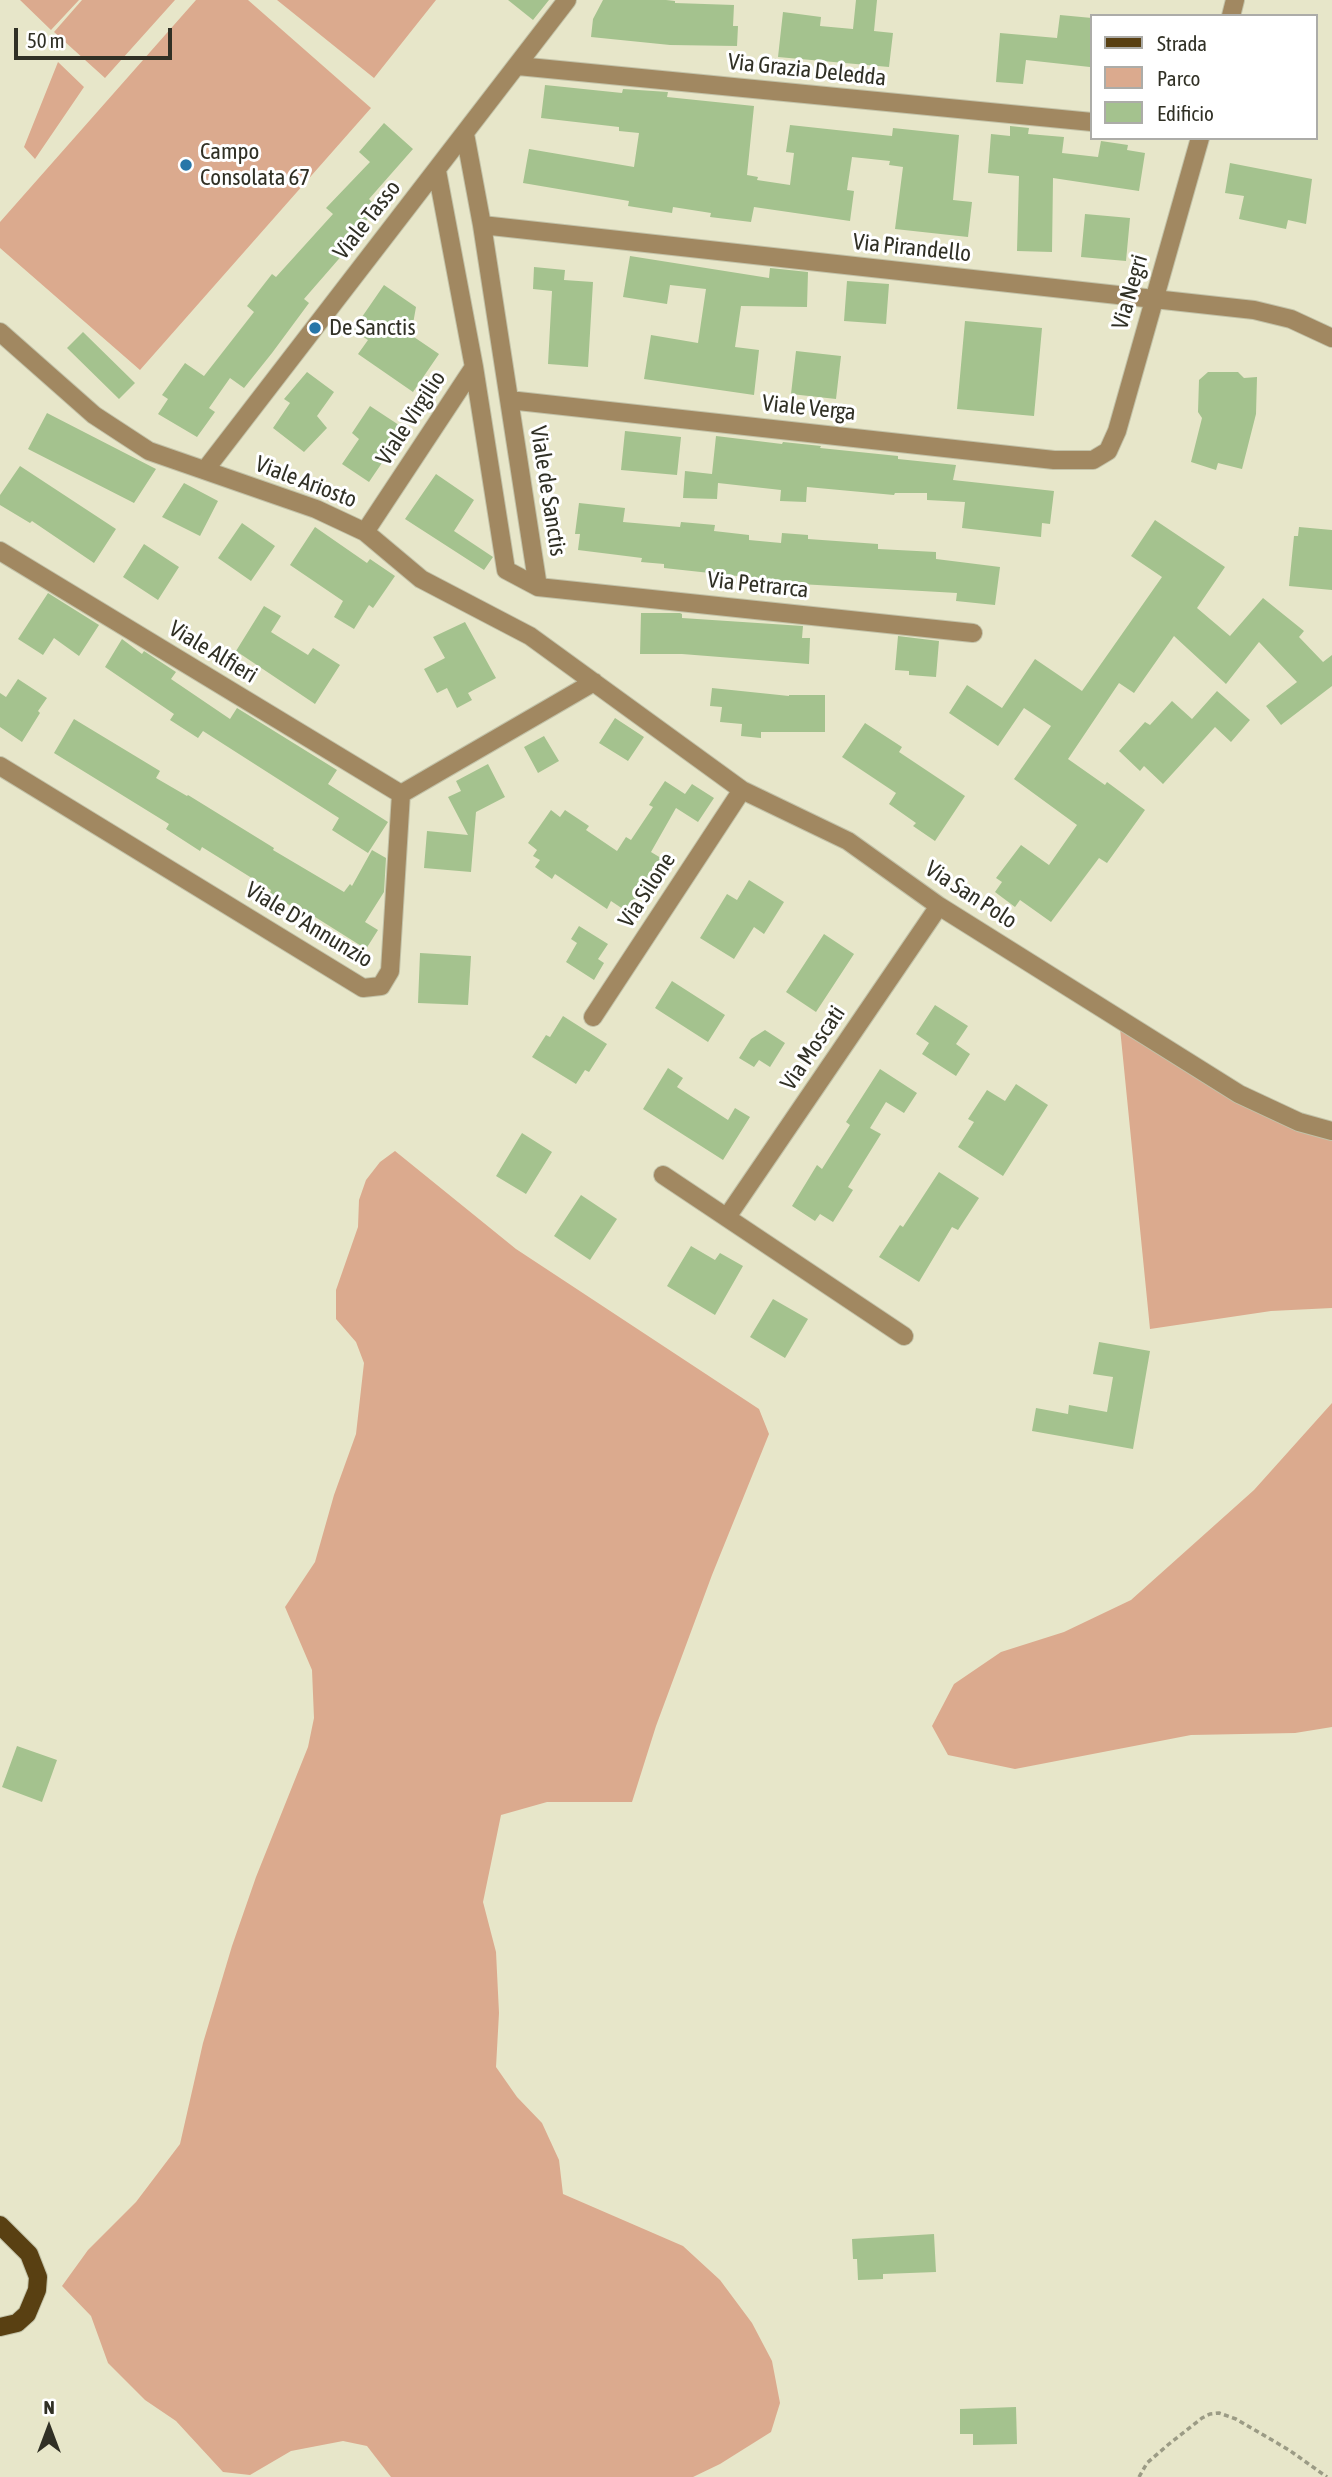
<!DOCTYPE html>
<html>
<head>
<meta charset="utf-8">
<style>
	body { margin:0 }
	#map { position:relative; width:1332px; height:2477px; overflow:hidden; background:#e7e6c9; font-family:"Asap Condensed",sans-serif }
	canvas { display:block }
	.legend { position:absolute; left:1090px; top:14px; width:228px; height:126px; box-sizing:border-box; background:#fff; border:2px solid #acaca8; margin:0; padding:9px 12px; list-style:none; font-size:21px; color:#303025 }
	.legend li { display:flex; align-items:center; gap:14px; height:35px }
	.legend b { width:35px; border:2px solid #acaca8 }
	.north { position:absolute; left:14px; top:2393px; width:70px; height:70px; -webkit-text-stroke:5px #fff; paint-order:stroke; rotate:0deg; font-size:19px; font-weight:700; line-height:28px; text-align:center; color:#303025 }
	.north::after { content:''; display:block; margin:auto; width:24px; height:32px; background:#303025; clip-path:polygon(50% 0,100% 100%,50% 72%,0 100%) }
	.scale { position:absolute; left:14px; top:28px; width:158px; height:32px; box-sizing:border-box; border:4px solid #303025; border-top:0; padding-left:9px; font-size:21px; line-height:24px; white-space:nowrap; color:#303025; -webkit-text-stroke:5px #fff; paint-order:stroke }
</style>
</head>
<body>
<div id="map">
<canvas width="1332" height="2477"></canvas>
<ul class="legend">
<li><b style="height:9px;background:#594012"></b>Strada</li>
<li><b style="height:19px;background:#dbaa8e"></b>Parco</li>
<li><b style="height:19px;background:#a4c28e"></b>Edificio</li>
</ul>
<div class="north">N</div>
<div class="scale">50 m</div>
</div>
<script>
const ctx = document.querySelector('canvas').getContext('2d');
ctx.lineJoin = 'round';
function paint(path, color) {
  ctx.fillStyle = color;
  ctx.fill(path, 'evenodd');
}
function toPath(rows) {
  const path = new Path2D();
  for (const r of rows) {
    path.moveTo(r[0], r[1]);
    for (let i = 2; i < r.length; i += 2) path.lineTo(r[i], r[i + 1]);
  }
  return path;
}
function trace(path, color, width, dash) {
  ctx.strokeStyle = color;
  ctx.lineWidth = width;
  ctx.lineCap = dash ? 'butt' : 'round';
  ctx.setLineDash(dash || []);
  ctx.stroke(path);
}
function drawText(font, color, halo, rows, align = 'center') {
  ctx.font = font + ' "Asap Condensed",sans-serif';
  ctx.lineWidth = 6;
  ctx.setLineDash([]);
  ctx.textBaseline = 'middle';
  ctx.strokeStyle = halo;
  ctx.fillStyle = color;
  for (const [text, x, y, turn = 0] of rows) {
    ctx.save();
    ctx.translate(x, y);
    ctx.rotate((+turn || 0) * Math.PI / 180);
    ctx.textAlign = isNaN(turn) ? turn : align;
    if (halo) ctx.strokeText(text, 0, 0);
    ctx.fillText(text, 0, 0);
    ctx.restore();
  }
}
paint(toPath([
	[20,0,79,0,51,30],
	[82,0,175,0,105,78,54,32],
	[196,0,248,0,371,108,140,370,0,248,0,222],
	[277,0,436,0,374,78],
	[58,62,84,87,35,159,24,147],
	[1119,1018,1332,1139,1332,1308,1271,1311,1150,1329],
	[395,1151,516,1249,759,1409,769,1434,712,1575,656,1726,632,1802,547,1802,501,1815,483,1902,496,1952,499,2013,496,2067,517,2097,542,2123,559,2160,563,2194,683,2246,720,2280,752,2323,772,2361,780,2403,771,2432,720,2464,693,2477,391,2477,367,2446,343,2441,291,2451,250,2475,223,2472,176,2421,145,2400,108,2363,91,2316,62,2286,88,2250,136,2202,180,2144,203,2043,232,1946,256,1877,308,1747,314,1718,312,1670,285,1607,315,1562,334,1495,356,1434,364,1363,356,1342,336,1319,336,1290,358,1227,359,1200,366,1180,380,1162],
	[1332,1403,1332,1727,1295,1733,1191,1735,1015,1769,948,1755,932,1726,954,1684,1001,1652,1064,1632,1131,1600,1254,1490]
]), '#dbaa8e');
paint(toPath([
	[508,0,549,0,533,20],
	[603,0,666,0,675,1,675,3,734,5,733,26,738,26,737,46,670,45,591,37,593,19],
	[856,0,877,0,874,31,893,33,889,67,778,57,783,12,821,17,820,26,853,29],
	[1060,15,1092,18,1090,67,1026,60,1023,84,996,82,1000,33,1057,38],
	[545,85,622,93,623,89,668,92,667,97,754,106,747,175,758,177,757,180,790,185,794,153,786,152,790,125,892,136,893,128,959,135,953,200,972,202,968,237,895,229,903,167,889,165,890,161,852,157,847,190,854,191,850,221,754,207,751,222,710,217,711,213,673,207,672,213,628,206,629,201,523,183,529,149,634,167,639,133,619,131,619,127,541,118],
	[384,123,413,149,369,199,378,208,340,249,344,253,304,299,309,303,272,353,244,388,230,378,209,408,215,412,197,437,158,414,168,399,162,395,185,363,204,376,254,312,247,306,272,274,276,277,333,214,326,208,370,162,359,152],
	[1010,126,1029,128,1028,134,1064,137,1062,153,1098,157,1101,141,1128,145,1127,150,1145,153,1139,191,1053,178,1052,252,1017,251,1019,176,988,173,991,134,1010,136],
	[1230,163,1312,179,1306,224,1288,220,1286,229,1239,219,1244,196,1225,193],
	[1085,214,1130,218,1126,261,1081,257],
	[630,256,769,278,770,268,808,272,807,307,741,306,735,347,759,350,754,395,644,379,651,335,698,343,706,289,670,285,667,304,623,297],
	[534,267,565,270,564,280,593,282,588,367,548,364,552,291,533,289],
	[847,281,889,284,886,324,844,321],
	[384,285,416,307,411,335,439,354,413,392,358,354,368,340,353,330],
	[965,321,1042,328,1034,416,957,409],
	[83,332,135,383,119,399,67,348],
	[796,351,841,356,836,399,791,394],
	[307,372,334,392,317,416,327,428,304,452,273,428,290,403,284,399],
	[1208,372,1238,372,1244,378,1257,377,1256,414,1242,469,1218,463,1216,470,1191,462,1202,418,1198,412,1199,380],
	[370,406,405,429,369,482,342,464,359,439,352,433],
	[47,413,156,469,134,503,28,449],
	[625,431,681,437,677,475,621,470],
	[716,436,782,444,783,442,821,446,820,448,898,456,898,459,956,465,953,480,1054,491,1050,524,1042,523,1041,537,962,528,965,502,927,500,927,493,895,493,894,495,807,487,806,502,780,501,781,490,718,483,717,499,683,498,685,471,712,474],
	[20,466,116,529,94,563,32,521,30,523,0,505,0,495],
	[436,474,474,500,454,531,493,557,484,570,405,519],
	[184,483,218,501,200,536,162,517],
	[579,503,625,508,623,522,680,527,681,522,715,525,714,531,749,535,749,540,781,543,782,533,808,535,808,539,878,544,878,549,936,552,936,559,1000,567,995,605,956,601,957,593,765,582,765,579,664,568,664,564,641,562,642,558,578,550,580,534,575,534],
	[1155,520,1225,567,1197,608,1230,636,1263,598,1304,631,1299,637,1323,662,1332,655,1332,686,1281,725,1266,706,1297,682,1259,642,1226,684,1174,636,1134,693,1119,683,1068,759,1105,785,1107,782,1145,810,1107,863,1099,858,1051,922,1020,900,1015,907,995,892,1002,882,996,878,1021,845,1049,865,1077,825,1014,779,1051,726,1024,708,998,746,949,713,967,685,1002,708,1035,659,1082,691,1162,577,1131,556],
	[242,523,275,546,251,581,218,558],
	[315,527,367,563,370,559,395,576,373,608,369,605,354,629,334,617,343,601,290,565],
	[1299,527,1332,530,1332,590,1289,586,1294,536,1298,536],
	[144,544,179,567,158,600,123,577],
	[48,593,99,625,79,656,54,638,43,655,18,639],
	[264,606,281,616,271,632,308,655,313,648,340,665,315,704,236,651],
	[641,613,680,613,682,614,682,618,803,626,802,638,810,638,809,664,682,654,640,654],
	[465,622,496,678,468,693,472,700,457,708,447,688,437,693,424,669,445,658,433,637],
	[898,636,939,641,936,677,909,675,909,671,895,670],
	[122,639,142,654,144,651,176,672,171,679,230,719,237,708,337,770,328,784,388,822,368,853,332,830,339,818,203,731,198,738,170,720,174,714,105,667],
	[18,679,47,698,38,711,40,713,22,742,0,727,0,693,6,697],
	[712,688,789,696,789,695,825,695,825,732,761,732,761,738,741,736,742,724,720,722,722,707,710,706],
	[1217,691,1250,720,1231,742,1215,727,1163,784,1144,766,1140,771,1119,751,1145,722,1150,725,1172,701,1192,719],
	[615,718,644,737,628,761,599,743],
	[74,719,160,771,156,778,187,796,188,795,274,848,273,850,344,892,350,884,352,886,372,850,386,858,384,892,365,922,378,930,366,949,304,910,302,913,270,893,271,890,202,847,200,851,166,829,169,824,54,753],
	[865,723,902,747,899,752,965,796,935,841,913,826,916,823,889,804,896,793,842,757],
	[544,736,559,761,538,773,524,747],
	[488,764,505,797,476,812,471,872,424,868,427,831,468,835,448,797,461,791,456,781],
	[665,781,685,794,692,784,714,798,698,822,676,808,651,852,661,858,636,896,639,898,629,913,611,901,607,909,555,874,552,879,535,867,540,860,533,856,537,850,528,843,551,810,560,817,565,810,589,826,586,830,617,851,626,837,631,840,653,807,649,805],
	[749,880,784,902,764,934,754,927,734,959,700,938,727,894,737,900],
	[579,926,608,944,598,959,604,963,594,980,566,962,577,943,571,939],
	[824,934,854,954,816,1012,786,992],
	[420,953,471,956,468,1005,418,1003],
	[672,981,725,1015,708,1042,655,1008],
	[935,1005,968,1026,956,1044,970,1054,956,1076,922,1054,929,1043,916,1034],
	[563,1016,607,1044,589,1072,585,1070,576,1084,532,1057,546,1035,550,1037],
	[765,1030,785,1043,770,1067,759,1060,754,1067,739,1058,751,1039],
	[668,1068,683,1078,677,1087,728,1120,735,1108,750,1117,723,1160,643,1109],
	[880,1069,917,1093,904,1113,886,1102,870,1128,881,1134,848,1187,853,1190,833,1222,820,1214,815,1221,792,1206,817,1165,822,1169,850,1125,846,1122],
	[1016,1084,1048,1105,1003,1176,958,1147,974,1122,968,1119,987,1090,1005,1101],
	[522,1133,552,1152,526,1194,496,1176],
	[939,1172,979,1198,958,1230,952,1227,919,1282,879,1257,900,1225,903,1227],
	[581,1195,617,1219,590,1260,554,1236],
	[691,1246,715,1260,720,1253,743,1266,715,1315,667,1286],
	[773,1299,808,1319,785,1358,750,1337],
	[1099,1342,1150,1351,1133,1449,1032,1431,1036,1408,1068,1414,1069,1405,1107,1412,1113,1377,1093,1374],
	[17,1746,57,1760,42,1802,2,1787],
	[934,2234,936,2272,883,2274,883,2279,858,2280,857,2259,853,2259,852,2239],
	[1016,2407,1017,2444,973,2445,973,2434,960,2434,960,2409]
]), '#a4c28e');
const minor = toPath([
	[1231,16,1235,0],
	[518,66,1092,122],
	[465,134,482,225,538,587],
	[437,171,474,367,506,570,538,587,973,633],
	[482,225,1254,310,1291,319,1332,338],
	[0,332,94,415,149,451,316,509,365,532,421,579,530,636,742,790,848,841,939,906,1239,1094,1299,1122,1332,1131],
	[509,400,1054,460,1093,460,1108,451,1117,431,1200,138],
	[205,470,567,0],
	[365,532,474,367],
	[0,551,401,794],
	[0,766,363,988,381,986,390,971,401,794,594,682],
	[593,1017,742,790],
	[663,1175,904,1336],
	[727,1217,939,906]
]);
const major = toPath([
	[0,2225,29,2254,38,2277,37,2290,27,2314,17,2323,0,2327]
]);
trace(minor, '#c2c2a8', 20);
trace(major, '#c2c2a8', 20);
trace(toPath([
	[1139,2477,1147,2463,1169,2444,1202,2418,1210,2414,1219,2413,1236,2419,1289,2450,1327,2477]
]), '#9b9b85', 3.5, [5, 3.5]);
trace(minor, '#a18861', 18);
trace(major, '#594012', 18);
for (const [x, y, r, color] of [
	[186,165,7,"#2776a8"],
	[315,328,7,"#2776a8"]
]) {
  const dot = new Path2D();
  dot.arc(x, y, r, 0, 2 * Math.PI);
  ctx.fillStyle = color;
  ctx.fill(dot);
  trace(dot, '#fff', 2.5);
}
drawText('23px', '#303025', '#fff', [
	["Via Grazia Deledda",807,70,6],
	["Viale Tasso",367,220,-52],
	["Via Pirandello",912,248,6],
	["Via Negri",1130,292,-74],
	["Viale Verga",809,408,6],
	["Viale Virgilio",411,418,-57],
	["Viale Ariosto",306,482,21],
	["Viale de Sanctis",548,491,81],
	["Via Petrarca",758,585,6],
	["Viale Alfieri",213,652,31],
	["Via Silone",647,890,-57],
	["Via San Polo",971,895,33],
	["Viale D'Annunzio",309,925,31],
	["Via Moscati",813,1048,-56]
]);
drawText('23px', '#303025', '#fff', [
	["Campo",200,152],
	["Consolata 67",200,178],
	["De Sanctis",329,328]
], 'left');
</script>
</body>
</html>
